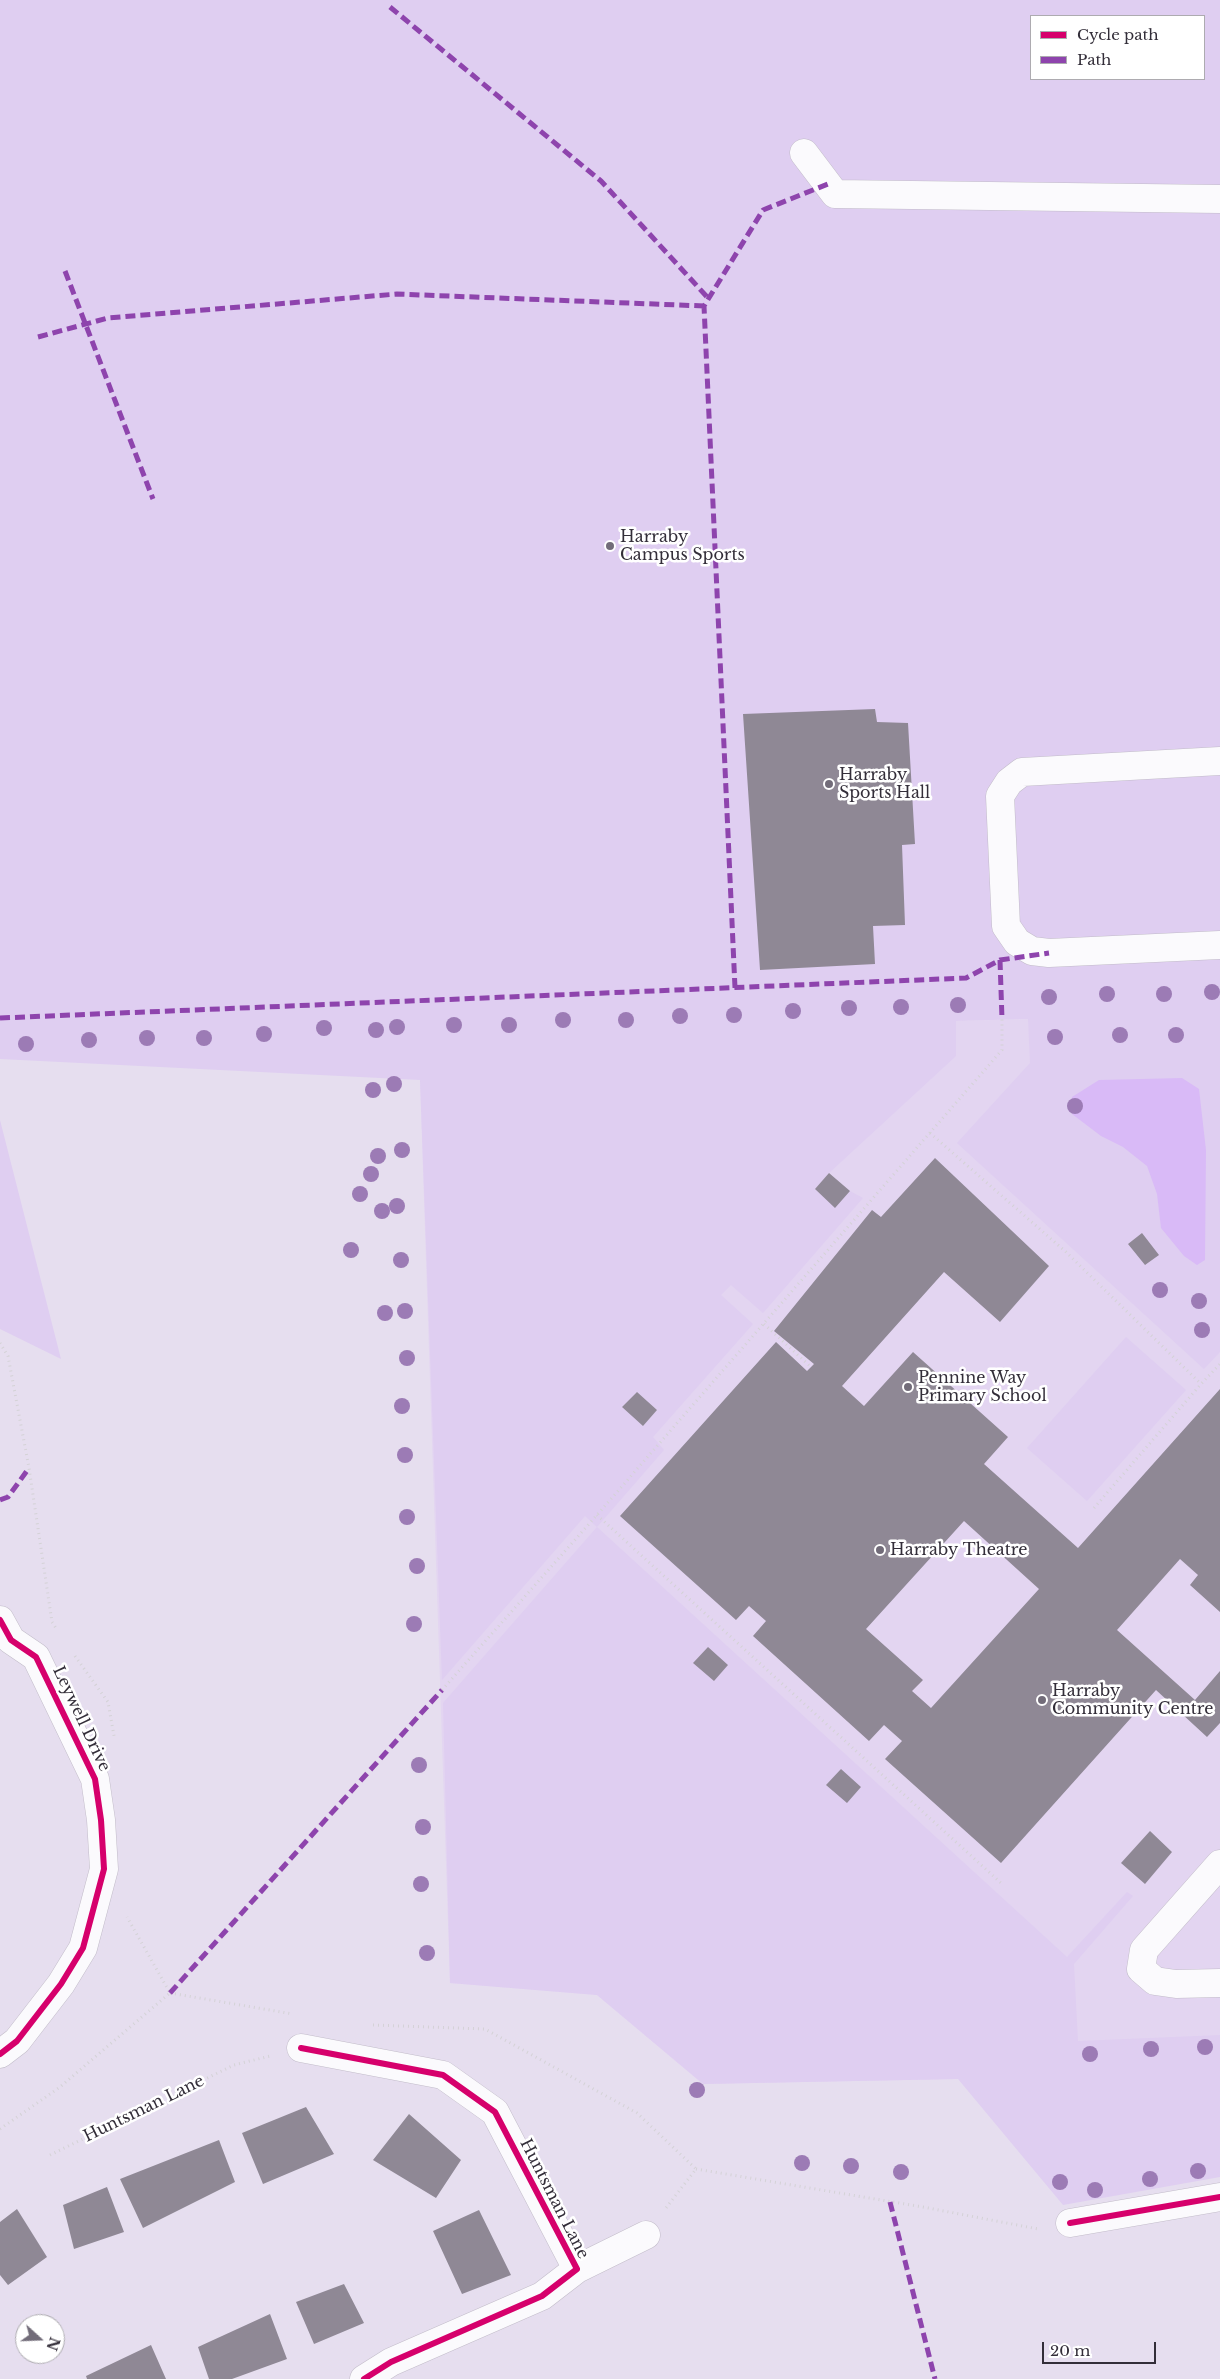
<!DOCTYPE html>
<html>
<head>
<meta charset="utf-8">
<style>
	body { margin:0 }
	#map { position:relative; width:1220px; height:2379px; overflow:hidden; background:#e6deef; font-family:"Libre Baskerville",serif }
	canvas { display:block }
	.legend { position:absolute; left:1030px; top:15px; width:175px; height:65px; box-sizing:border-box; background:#fff; border:1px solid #adabb0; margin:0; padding:6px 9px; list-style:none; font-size:15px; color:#332e39 }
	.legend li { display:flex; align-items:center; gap:10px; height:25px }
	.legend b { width:25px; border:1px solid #adabb0 }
	.north { position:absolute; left:15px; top:2314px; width:50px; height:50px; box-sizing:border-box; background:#fff; border:1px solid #adabb0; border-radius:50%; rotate:110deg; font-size:14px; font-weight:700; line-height:20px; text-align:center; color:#332e39 }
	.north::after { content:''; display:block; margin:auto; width:18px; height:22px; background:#726c79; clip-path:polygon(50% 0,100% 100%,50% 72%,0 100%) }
	.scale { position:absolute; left:1042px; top:2342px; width:114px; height:22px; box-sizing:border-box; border:2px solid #332e39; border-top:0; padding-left:6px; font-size:15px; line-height:18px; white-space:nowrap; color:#332e39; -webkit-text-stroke:4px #fff; paint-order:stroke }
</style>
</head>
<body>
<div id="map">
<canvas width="1220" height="2379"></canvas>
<ul class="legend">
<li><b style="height:6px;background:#d6006c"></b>Cycle path</li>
<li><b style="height:6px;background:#8e44ad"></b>Path</li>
</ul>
<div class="north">N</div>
<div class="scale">20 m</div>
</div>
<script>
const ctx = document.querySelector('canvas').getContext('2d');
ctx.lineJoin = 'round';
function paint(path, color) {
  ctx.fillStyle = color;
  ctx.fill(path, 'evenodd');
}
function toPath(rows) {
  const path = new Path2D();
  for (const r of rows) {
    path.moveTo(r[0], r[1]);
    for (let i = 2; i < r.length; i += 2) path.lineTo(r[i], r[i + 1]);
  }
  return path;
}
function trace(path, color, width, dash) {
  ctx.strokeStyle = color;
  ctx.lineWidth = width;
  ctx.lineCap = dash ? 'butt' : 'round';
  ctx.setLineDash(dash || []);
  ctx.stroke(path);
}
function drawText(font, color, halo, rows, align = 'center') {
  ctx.font = font + ' "Libre Baskerville",serif';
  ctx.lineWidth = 5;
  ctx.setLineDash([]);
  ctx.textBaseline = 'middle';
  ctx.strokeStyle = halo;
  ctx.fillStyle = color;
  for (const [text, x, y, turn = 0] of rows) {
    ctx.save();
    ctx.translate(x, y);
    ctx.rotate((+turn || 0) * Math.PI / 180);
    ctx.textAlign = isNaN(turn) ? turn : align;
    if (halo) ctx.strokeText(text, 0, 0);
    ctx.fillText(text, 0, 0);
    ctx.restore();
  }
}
paint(toPath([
	[1220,1014,1220,2141,958,2079,703,2084,597,1995,450,1983,420,1080,956,1056,955,1021]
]), '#e3d5f1');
paint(toPath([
	[0,0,1220,0,1220,1352,1204,1369,957,1143,1030,1063,1028,1019,956,1021,956,1056,829,1173,815,1189,835,1207,850,1191,863,1198,763,1313,731,1285,721,1295,753,1324,653,1437,664,1450,597,1527,1067,1957,1127,1892,1133,1896,1074,1964,1078,2041,1220,2035,1220,2177,1063,2205,958,2079,703,2084,597,1995,450,1983,443,1703,597,1527,585,1516,442,1680,420,1080,0,1059],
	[1031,16,1204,16,1204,79,1031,79],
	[637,1392,657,1410,643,1426,622,1407],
	[0,1120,61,1359,0,1329],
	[1126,1337,1186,1390,1087,1501,1027,1448]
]), '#dfcef1');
paint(toPath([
	[1182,1078,1199,1089,1206,1150,1205,1260,1197,1265,1184,1256,1161,1228,1157,1194,1147,1166,1123,1147,1101,1136,1072,1114,1072,1097,1099,1080]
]), '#d9baf7');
paint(toPath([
	[875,709,877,722,908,723,915,844,902,845,905,925,873,926,875,964,760,970,743,714],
	[935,1158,1049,1266,1000,1322,944,1272,842,1386,864,1406,913,1352,1008,1437,984,1464,1078,1548,1220,1389,1220,1612,1190,1585,1198,1575,1180,1559,1117,1630,1195,1700,1220,1671,1220,1723,1207,1737,1156,1690,1001,1863,885,1759,902,1741,884,1725,869,1741,753,1636,766,1621,749,1606,736,1620,620,1516,776,1342,807,1371,814,1364,774,1331,872,1210,881,1217],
	[964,1521,1039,1589,931,1708,912,1691,923,1680,866,1629],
	[829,1173,850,1191,835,1208,815,1189],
	[1142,1233,1159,1255,1145,1265,1128,1244],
	[637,1392,657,1410,643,1426,622,1407],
	[708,1647,728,1665,714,1681,693,1663],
	[841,1769,861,1787,847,1803,826,1785],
	[1150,1831,1172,1852,1145,1884,1121,1863],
	[306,2107,334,2154,263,2184,242,2133],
	[409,2114,461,2160,436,2198,373,2160],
	[219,2140,235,2182,143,2228,120,2179],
	[107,2187,124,2232,74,2249,63,2205],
	[17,2209,47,2257,8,2285,0,2275,0,2222],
	[479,2210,511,2275,462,2294,433,2231],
	[344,2284,364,2323,314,2344,296,2302],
	[270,2314,287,2359,232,2379,209,2379,198,2347],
	[151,2345,166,2379,87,2379,86,2376]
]), '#8f8895');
const minor = toPath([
	[804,153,835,194,1220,199],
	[1220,761,1022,772,1009,782,1000,796,1006,926,1017,942,1032,951,1049,953,1220,945],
	[0,1620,11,1640,36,1657,95,1779,101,1820,104,1869,83,1948,61,1984,17,2041,0,2054],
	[1220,1864,1144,1950,1141,1969,1155,1981,1176,1984,1220,1983],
	[301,2048,443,2075,495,2112,577,2269,542,2296,391,2362,364,2379],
	[1070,2223,1220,2197],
	[577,2269,646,2235]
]);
trace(minor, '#c2bcc9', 29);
trace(toPath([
	[930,1133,1066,1252,1201,1384],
	[764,1324,811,1367],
	[0,1343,8,1356,29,1468,52,1622,56,1628],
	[1094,1508,1201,1384,1220,1364],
	[597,1515,1001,1883],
	[75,1656,108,1702,114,1736],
	[442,1690,597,1515,1002,1050,1002,1019],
	[170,1993,293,2014],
	[373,2025,485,2029,637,2113,696,2169,666,2208],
	[0,2129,60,2087,170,1993,127,1917],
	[50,2155,234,2065,270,2056],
	[696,2169,923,2207,1038,2229]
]), '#d4d2d6', 3, [1, 4]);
trace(minor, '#fbfafd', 28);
trace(toPath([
	[390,7,601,181,709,299],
	[65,271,153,499],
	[38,337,108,318,397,294,704,306],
	[1000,960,1002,1019],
	[735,988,704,306,763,210,828,184],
	[0,1018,966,978,1000,960,1049,953],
	[0,1500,8,1497,29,1468],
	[170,1993,442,1690],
	[890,2202,935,2379]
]), '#8e44ad', 5, [10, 5]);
trace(toPath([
	[0,1620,11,1640,36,1657,95,1779,101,1820,104,1869,83,1948,61,1984,17,2041,0,2054],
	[301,2048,443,2075,495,2112,577,2269,542,2296,391,2362,364,2379],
	[1070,2223,1220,2197]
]), '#d6006c', 6);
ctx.fillStyle = '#9c7bb5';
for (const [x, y] of [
	[1212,992],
	[1107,994],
	[1164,994],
	[1049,997],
	[958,1005],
	[901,1007],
	[849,1008],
	[793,1011],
	[734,1015],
	[680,1016],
	[563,1020],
	[626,1020],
	[454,1025],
	[509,1025],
	[397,1027],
	[324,1028],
	[376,1030],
	[264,1034],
	[1120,1035],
	[1176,1035],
	[1055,1037],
	[147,1038],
	[204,1038],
	[89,1040],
	[26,1044],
	[394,1084],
	[373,1090],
	[1075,1106],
	[402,1150],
	[378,1156],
	[371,1174],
	[360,1194],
	[397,1206],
	[382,1211],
	[351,1250],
	[401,1260],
	[1160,1290],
	[1199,1301],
	[405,1311],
	[385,1313],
	[1202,1330],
	[407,1358],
	[402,1406],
	[405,1455],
	[407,1517],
	[417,1566],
	[414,1624],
	[419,1765],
	[423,1827],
	[421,1884],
	[427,1953],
	[1205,2047],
	[1151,2049],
	[1090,2054],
	[697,2090],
	[802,2163],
	[851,2166],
	[1198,2171],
	[901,2172],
	[1150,2179],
	[1060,2182],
	[1095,2190]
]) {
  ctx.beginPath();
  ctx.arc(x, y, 8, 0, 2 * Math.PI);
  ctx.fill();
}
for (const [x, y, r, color] of [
	[610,546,5,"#726c79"],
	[829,784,5,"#726c79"],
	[908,1387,5,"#726c79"],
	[880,1550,5,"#726c79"],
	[1042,1700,5,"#726c79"]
]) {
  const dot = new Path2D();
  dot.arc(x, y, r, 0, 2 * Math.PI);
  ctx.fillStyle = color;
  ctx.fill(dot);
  trace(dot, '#fff', 2);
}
drawText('16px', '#332e39', '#fff', [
	["Harraby",620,537],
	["Campus Sports",620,555],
	["Harraby",839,775],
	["Sports Hall",839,793],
	["Pennine Way",918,1378],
	["Primary School",918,1396],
	["Harraby Theatre",890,1550],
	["Harraby",1052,1691],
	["Community Centre",1052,1709]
], 'left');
drawText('16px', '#332e39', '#fff', [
	["Leywell Drive",81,1719,65],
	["Huntsman Lane",144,2109,-26],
	["Huntsman Lane",554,2199,63]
]);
</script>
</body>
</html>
